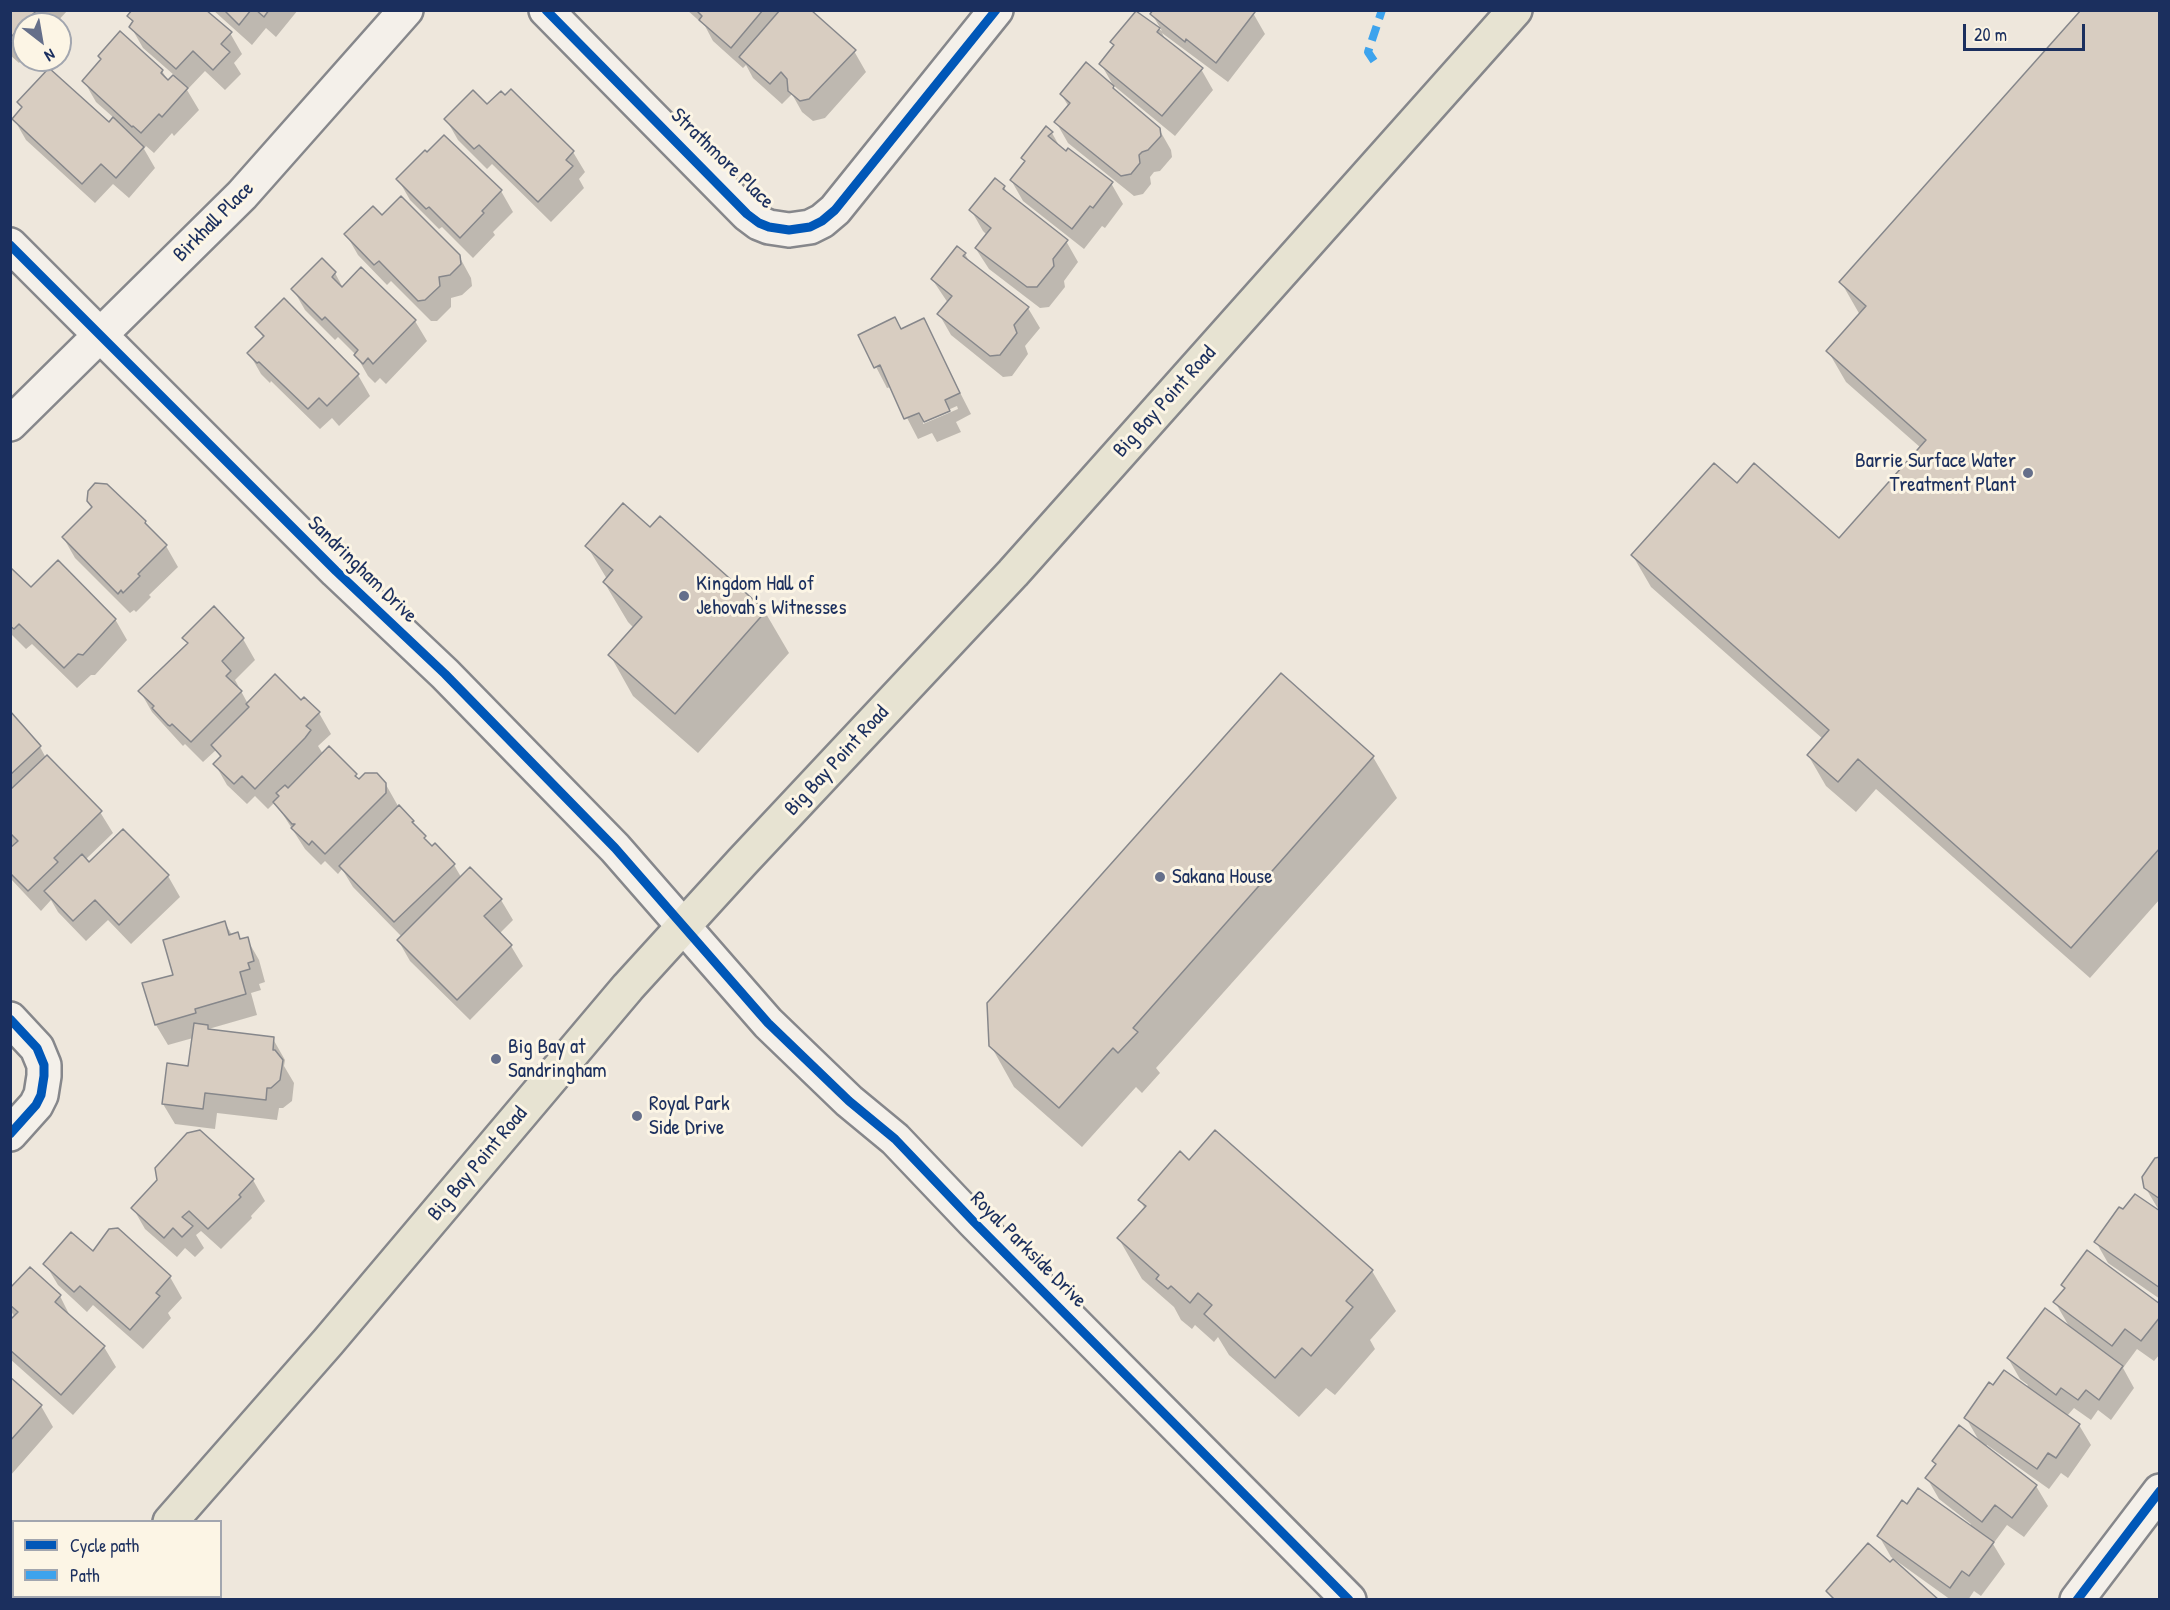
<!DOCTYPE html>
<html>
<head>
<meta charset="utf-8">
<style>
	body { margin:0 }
	#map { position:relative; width:2170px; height:1610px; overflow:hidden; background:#eee7dc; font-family:"Patrick Hand",sans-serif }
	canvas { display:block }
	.frame { position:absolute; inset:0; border:12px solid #1b2f5e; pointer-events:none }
	.legend { position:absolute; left:12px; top:1520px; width:210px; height:78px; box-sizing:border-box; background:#fcf5e5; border:2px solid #a2a6af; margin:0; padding:8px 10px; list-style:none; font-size:18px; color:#1b2f5e }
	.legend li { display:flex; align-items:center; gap:12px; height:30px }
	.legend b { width:30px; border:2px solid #a2a6af }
	.north { position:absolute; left:12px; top:12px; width:60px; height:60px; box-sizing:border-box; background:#fcf5e5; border:2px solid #a2a6af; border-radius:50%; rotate:149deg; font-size:16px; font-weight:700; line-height:24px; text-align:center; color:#1b2f5e }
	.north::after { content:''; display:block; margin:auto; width:21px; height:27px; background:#656f8a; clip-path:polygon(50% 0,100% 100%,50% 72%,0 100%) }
	.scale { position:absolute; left:1963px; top:24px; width:122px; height:27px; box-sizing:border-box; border:3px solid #1b2f5e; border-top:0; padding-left:8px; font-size:18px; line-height:21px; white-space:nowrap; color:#1b2f5e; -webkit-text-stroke:4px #fcf5e5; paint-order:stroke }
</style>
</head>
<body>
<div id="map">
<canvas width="2170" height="1610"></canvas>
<div class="frame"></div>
<ul class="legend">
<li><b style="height:8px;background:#0057b8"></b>Cycle path</li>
<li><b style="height:8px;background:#3da3ed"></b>Path</li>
</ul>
<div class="north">N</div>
<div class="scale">20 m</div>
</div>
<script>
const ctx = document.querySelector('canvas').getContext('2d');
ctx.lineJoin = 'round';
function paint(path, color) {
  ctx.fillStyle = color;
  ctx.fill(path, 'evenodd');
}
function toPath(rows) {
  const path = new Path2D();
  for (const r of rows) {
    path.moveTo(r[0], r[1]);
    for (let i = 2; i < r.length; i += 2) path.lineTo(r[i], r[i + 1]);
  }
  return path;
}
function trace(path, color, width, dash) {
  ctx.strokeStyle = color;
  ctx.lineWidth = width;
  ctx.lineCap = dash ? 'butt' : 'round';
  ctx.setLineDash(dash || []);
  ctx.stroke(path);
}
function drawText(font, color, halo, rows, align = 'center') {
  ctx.font = font + ' "Patrick Hand",sans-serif';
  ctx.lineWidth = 6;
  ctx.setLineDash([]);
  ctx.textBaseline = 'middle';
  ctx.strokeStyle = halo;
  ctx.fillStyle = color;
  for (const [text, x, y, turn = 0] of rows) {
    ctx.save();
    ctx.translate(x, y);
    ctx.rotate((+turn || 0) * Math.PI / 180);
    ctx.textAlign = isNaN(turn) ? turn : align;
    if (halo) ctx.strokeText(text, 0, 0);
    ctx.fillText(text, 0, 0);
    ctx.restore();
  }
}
paint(toPath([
	[10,10,68,10,55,24,24,24,24,57,19,63,10,55],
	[213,10,298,10,276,37,266,28,252,45],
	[687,10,809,10,854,51,866,72,825,118,813,121,802,112,792,94,782,104,753,78,746,65,743,68,713,41,705,26],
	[2160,10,2160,899,2090,978,1876,789,1856,812,1826,786,1808,755,1823,739,1651,587,1633,556,1737,485,1839,540,1921,448,1846,382,1828,351,1860,315,1841,282],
	[1136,13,1162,31,1152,14,1253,13,1265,34,1228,82,1162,33,1166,41,1201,69,1213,90,1175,136,1113,85,1101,64,1115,47,1112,43],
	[129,16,230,33,242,54,234,63,241,74,225,90,205,71,187,90,199,110,174,136,172,133,154,153,146,146,144,149,155,168,129,198,113,184,95,203,26,140,14,119,109,124,114,118,96,102,84,81,162,71,169,82,174,75,143,48,131,27,133,23],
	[1113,87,1117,94,1159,129,1171,150,1172,157,1160,171,1154,172,1150,177,1151,184,1143,194,1134,196,1068,143,1056,122,1069,107,1061,94],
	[487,106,573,152,585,172,579,179,584,188,551,222,492,164,487,169,458,140,446,119],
	[1046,128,1052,133,1061,149,1111,183,1123,204,1105,228,1102,226,1084,249,1023,201,1011,180,1025,162,1023,158],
	[398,179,501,191,513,212,493,232,495,235,473,258,442,227,439,229,410,200],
	[1004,187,1009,196,1066,241,1078,262,1064,281,1065,287,1049,307,1040,308,989,269,976,249,987,235,983,231,971,210],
	[382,217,459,256,471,278,472,286,462,295,451,298,451,307,437,321,431,321,391,281,387,285,358,255,346,234],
	[957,248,965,254,971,264,1028,308,1040,328,1025,346,1028,354,1012,376,1003,377,951,335,939,314,948,303,932,279],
	[335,273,343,288,415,321,427,341,386,384,380,378,375,383,368,376,356,355,338,337,335,340,305,310,293,289],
	[923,320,971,414,956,422,961,432,937,442,932,433,918,439,891,387,887,388,860,336,901,331],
	[957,406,958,409,923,424,923,421],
	[257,327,358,375,370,396,339,426,332,418,320,429,271,381,270,383,261,374,249,353,264,339],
	[660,518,765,612,789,653,698,753,633,696,610,655,634,628,628,622,604,582,607,579,587,546,650,529],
	[145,522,166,546,178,567,149,595,151,597,136,612,134,610,130,613,75,558,63,537],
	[11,570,31,589,115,619,127,640,95,675,91,675,77,688,32,644,26,649,10,633],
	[184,638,243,639,255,660,235,680,248,704,302,702,319,713,331,734,318,746,323,754,356,775,359,781,385,783,398,806,413,822,430,846,454,865,461,877,501,900,513,920,499,934,511,946,523,966,470,1020,410,961,398,940,402,937,353,887,342,869,338,874,325,861,321,865,305,849,275,802,268,809,255,796,247,804,227,785,215,764,221,758,216,750,203,762,185,744,183,746,152,712,140,691,188,645],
	[1282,675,1373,757,1397,798,1156,1068,1160,1073,1142,1093,1136,1087,1082,1147,1014,1087,991,1046],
	[10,714,40,747,46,758,100,812,113,833,85,860,89,864,123,831,168,876,180,897,131,944,108,920,86,941,58,912,51,900,41,911,10,878],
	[225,923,232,935,237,934,241,940,247,939,259,960,265,982,259,984,261,990,251,993,257,1015,205,1030,273,1039,285,1060,284,1066,294,1083,292,1101,283,1108,279,1108,277,1120,217,1113,215,1129,175,1124,163,1104,189,1068,193,1038,168,1045,156,1025,175,976],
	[2160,1159,2160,1212,2145,1187],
	[1189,1162,1372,1271,1396,1311,1370,1340,1375,1349,1335,1395,1326,1388,1299,1417,1229,1355,1218,1337,1214,1342,1195,1325,1192,1329,1181,1320,1174,1307,1142,1279,1119,1239,1145,1209,1140,1200],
	[253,1180,265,1201,251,1216,252,1218,221,1249,201,1231,196,1235,204,1248,195,1257,185,1248,177,1257,145,1229,133,1208],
	[2160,1213,2160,1299,2108,1263,2096,1242],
	[46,1265,170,1277,182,1298,168,1313,171,1318,143,1349,93,1305,87,1312,58,1285],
	[30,1269,60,1296,71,1318,104,1347,116,1367,73,1415,10,1359,10,1323,15,1317,10,1310,10,1290],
	[2063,1285,2160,1306,2160,1354,2154,1361,2137,1349,2123,1368,2134,1388,2111,1420,2098,1410,2091,1420,2074,1408,2067,1416,2079,1425,2091,1445,2068,1478,2061,1473,2049,1489,1987,1445,1985,1447,2036,1486,2048,1506,2024,1537,2007,1525,1993,1544,2005,1564,1981,1596,1974,1591,1968,1600,1951,1600,1891,1557,1879,1536,1970,1527,1971,1524,1939,1499,1927,1478,1936,1466,1934,1461,1981,1444,1966,1418,1993,1387,2026,1387,2028,1385,2020,1379,2008,1358,2070,1328,2055,1302,2065,1289],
	[10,1379,41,1406,53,1427,10,1476]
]), '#0003');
const building = toPath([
	[10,10,37,10,10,38,10,10],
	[132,10,206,10,232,32,221,44,230,52,213,70,193,51,176,69,129,27,133,21,127,16,132,10],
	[224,10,251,10,239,25,224,10],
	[256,10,269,10,264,17,256,10],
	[696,10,763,10,731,48,699,20,702,16,696,10],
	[780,10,811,10,856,50,809,99,800,101,788,91,787,79,781,72,770,84,739,57,780,10],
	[1153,10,1252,10,1255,12,1216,63,1186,39,1185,42,1150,14,1153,10],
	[2081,10,2160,10,2160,848,2071,948,1858,759,1838,782,1807,755,1829,730,1631,555,1714,463,1737,483,1754,463,1839,538,1926,440,1826,351,1866,306,1839,282,2081,10],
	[1136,11,1160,28,1157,32,1203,68,1162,116,1099,64,1114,45,1110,42,1136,11],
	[120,31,163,70,161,73,168,80,173,75,188,88,162,117,159,114,141,133,133,126,132,127,82,81,101,59,98,56,120,31],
	[1086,62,1114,86,1113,88,1160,128,1161,136,1148,150,1142,152,1139,155,1140,163,1131,174,1121,176,1054,122,1070,103,1060,94,1086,62],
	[49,68,109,122,113,117,144,147,116,178,101,164,82,184,12,119,22,107,17,102,49,68],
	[511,89,574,151,566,160,573,166,538,202,479,145,474,149,444,119,473,90,487,104,501,91,505,95,511,89],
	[1046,126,1053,132,1048,136,1066,151,1068,148,1113,182,1093,208,1090,206,1072,229,1010,180,1025,161,1021,158,1046,126],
	[444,135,502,190,482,211,484,213,460,238,429,207,426,209,396,179,425,150,427,152,444,135],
	[995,178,1005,186,1003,189,1068,240,1053,259,1054,266,1037,287,1027,287,975,248,991,228,969,210,995,178],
	[401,196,460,255,461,264,450,275,439,277,440,286,425,300,418,301,379,261,374,265,344,234,373,206,382,215,401,196],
	[957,246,966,253,963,256,1029,307,1014,325,1017,333,1000,355,990,356,937,314,952,296,931,279,957,246],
	[322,258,336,272,332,277,342,287,361,267,416,320,373,364,368,358,363,364,354,355,358,350,325,317,322,320,291,289,322,258],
	[284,298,359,374,327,406,319,398,308,409,259,362,257,363,247,353,264,336,255,327,284,298],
	[895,317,901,329,924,318,960,393,945,400,950,411,924,422,919,413,904,419,880,365,874,368,858,335,895,317],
	[95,483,107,484,146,521,145,523,167,545,138,574,140,576,123,593,121,590,118,594,62,537,92,507,87,501,88,491,95,483],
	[623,503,650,527,660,516,766,611,675,714,608,655,642,617,603,582,613,570,585,546,623,503],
	[58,560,116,619,83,655,78,654,64,668,19,624,14,629,10,626,11,568,31,587,58,560],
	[214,606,244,638,222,661,231,671,226,676,242,691,191,742,172,724,170,726,168,725,152,708,154,706,138,691,188,643,182,638,214,606],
	[1281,673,1374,756,1133,1028,1138,1032,1118,1053,1113,1048,1059,1108,989,1046,987,1003,1281,673],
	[275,674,301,700,304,697,320,712,306,726,311,730,305,738,255,789,242,776,234,784,213,764,221,756,211,745,249,707,246,704,275,674],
	[10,711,41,746,10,775,10,711],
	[329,746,357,774,355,776,359,779,365,773,377,773,386,783,386,793,325,854,312,841,309,845,291,828,295,824,292,824,273,802,279,796,276,793,285,785,288,788,329,746],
	[47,755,102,811,54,858,58,862,28,891,10,873,10,848,18,841,10,833,10,790,47,755],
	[399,805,414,821,412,822,426,836,424,838,432,846,435,843,455,864,394,922,339,866,399,805],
	[123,829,169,875,119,925,95,900,73,921,44,891,82,854,89,862,123,829],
	[470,867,502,899,484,916,512,945,457,1000,397,940,470,867],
	[225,921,229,935,238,932,240,939,248,937,254,961,248,963,250,969,240,972,246,994,195,1009,196,1013,155,1025,142,983,173,975,163,940,225,921],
	[194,1023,208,1025,208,1029,274,1037,273,1050,275,1050,283,1060,280,1080,271,1088,267,1088,266,1100,205,1093,203,1109,162,1104,167,1063,188,1066,194,1023],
	[200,1130,254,1179,239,1195,241,1197,208,1229,189,1211,182,1217,193,1226,182,1237,173,1228,164,1238,131,1208,157,1180,155,1168,187,1133,200,1130],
	[1215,1130,1373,1270,1346,1301,1353,1307,1311,1356,1302,1348,1275,1378,1204,1314,1212,1305,1198,1293,1190,1303,1171,1286,1168,1289,1156,1279,1159,1275,1117,1238,1146,1206,1138,1200,1180,1151,1189,1160,1215,1130],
	[2160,1157,2160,1199,2144,1188,2142,1177,2155,1158,2160,1157],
	[2135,1194,2160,1211,2160,1288,2094,1242,2119,1207,2123,1209,2135,1194],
	[118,1228,171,1276,156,1293,160,1296,130,1330,80,1286,74,1292,43,1264,71,1232,93,1251,109,1229,118,1228],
	[2087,1250,2160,1304,2160,1317,2141,1341,2125,1329,2112,1346,2053,1302,2065,1288,2061,1285,2087,1250],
	[30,1267,61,1295,55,1302,105,1346,61,1395,10,1350,10,1320,18,1312,10,1305,10,1288,30,1267],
	[2045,1308,2123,1366,2099,1400,2086,1390,2078,1400,2061,1388,2056,1395,2007,1358,2045,1308],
	[2004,1370,2080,1424,2056,1458,2048,1453,2037,1469,1964,1418,1989,1382,1993,1385,2004,1370],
	[10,1377,42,1405,10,1441,10,1377],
	[1959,1425,2037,1485,2012,1518,1995,1505,1982,1522,1925,1478,1936,1464,1932,1461,1959,1425],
	[1918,1488,1994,1542,1969,1576,1962,1571,1950,1588,1877,1536,1902,1500,1907,1504,1918,1488],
	[1868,1543,1890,1562,1893,1559,1939,1600,1835,1600,1826,1591,1868,1543]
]);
paint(building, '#d8cdc1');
trace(building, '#86878b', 1.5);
const minor = toPath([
	[546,10,747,214,759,223,769,227,789,230,810,227,822,221,835,210,996,10],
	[10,245,336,571,445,674,615,848,768,1023,849,1101,895,1139,974,1222,1349,1600],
	[10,424,242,195,406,10],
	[10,1019,37,1048,44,1065,44,1076,41,1095,36,1105,10,1134],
	[2077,1600,2160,1491]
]);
const major = toPath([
	[170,1522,328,1342,628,987,742,862,1013,573,1515,10],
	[101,1600,104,1596]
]);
trace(minor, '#86878b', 38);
trace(major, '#86878b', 38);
trace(minor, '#f4f0ea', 33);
trace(major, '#e7e3d2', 33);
trace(toPath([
	[1374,61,1368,52,1382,10]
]), '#3da3ed', 8, [15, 8]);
trace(toPath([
	[546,10,747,214,759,223,769,227,789,230,810,227,822,221,835,210,996,10],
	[10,245,336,571,445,674,615,848,768,1023,849,1101,895,1139,974,1222,1349,1600],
	[10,1019,37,1048,44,1065,44,1076,41,1095,36,1105,10,1134],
	[2077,1600,2160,1491]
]), '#0057b8', 9);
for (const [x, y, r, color] of [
	[2028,473,6,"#656f8a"],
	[684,596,6,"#656f8a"],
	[1160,877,6,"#656f8a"],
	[496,1059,6,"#656f8a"],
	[637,1116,6,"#656f8a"]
]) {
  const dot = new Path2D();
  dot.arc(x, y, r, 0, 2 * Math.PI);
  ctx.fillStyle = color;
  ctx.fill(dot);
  trace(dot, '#fcf5e5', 2);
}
drawText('21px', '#1b2f5e', '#fcf5e5', [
	["Strathmore Place",722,159,44],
	["Birkhall Place",214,222,-45],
	["Big Bay Point Road",1165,402,-48],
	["Sandringham Drive",362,570,44],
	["Big Bay Point Road",837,761,-47],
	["Big Bay Point Road",478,1164,-50],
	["Royal Parkside Drive",1028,1250,45]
]);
drawText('21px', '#1b2f5e', '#fcf5e5', [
	["Barrie Surface Water",2016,461,"right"],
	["Treatment Plant",2016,485,"right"],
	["Kingdom Hall of",696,584],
	["Jehovah's Witnesses",696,608],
	["Sakana House",1172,877],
	["Big Bay at",508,1047],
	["Sandringham",508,1071],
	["Royal Park",649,1104],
	["Side Drive",649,1128]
], 'left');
</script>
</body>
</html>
